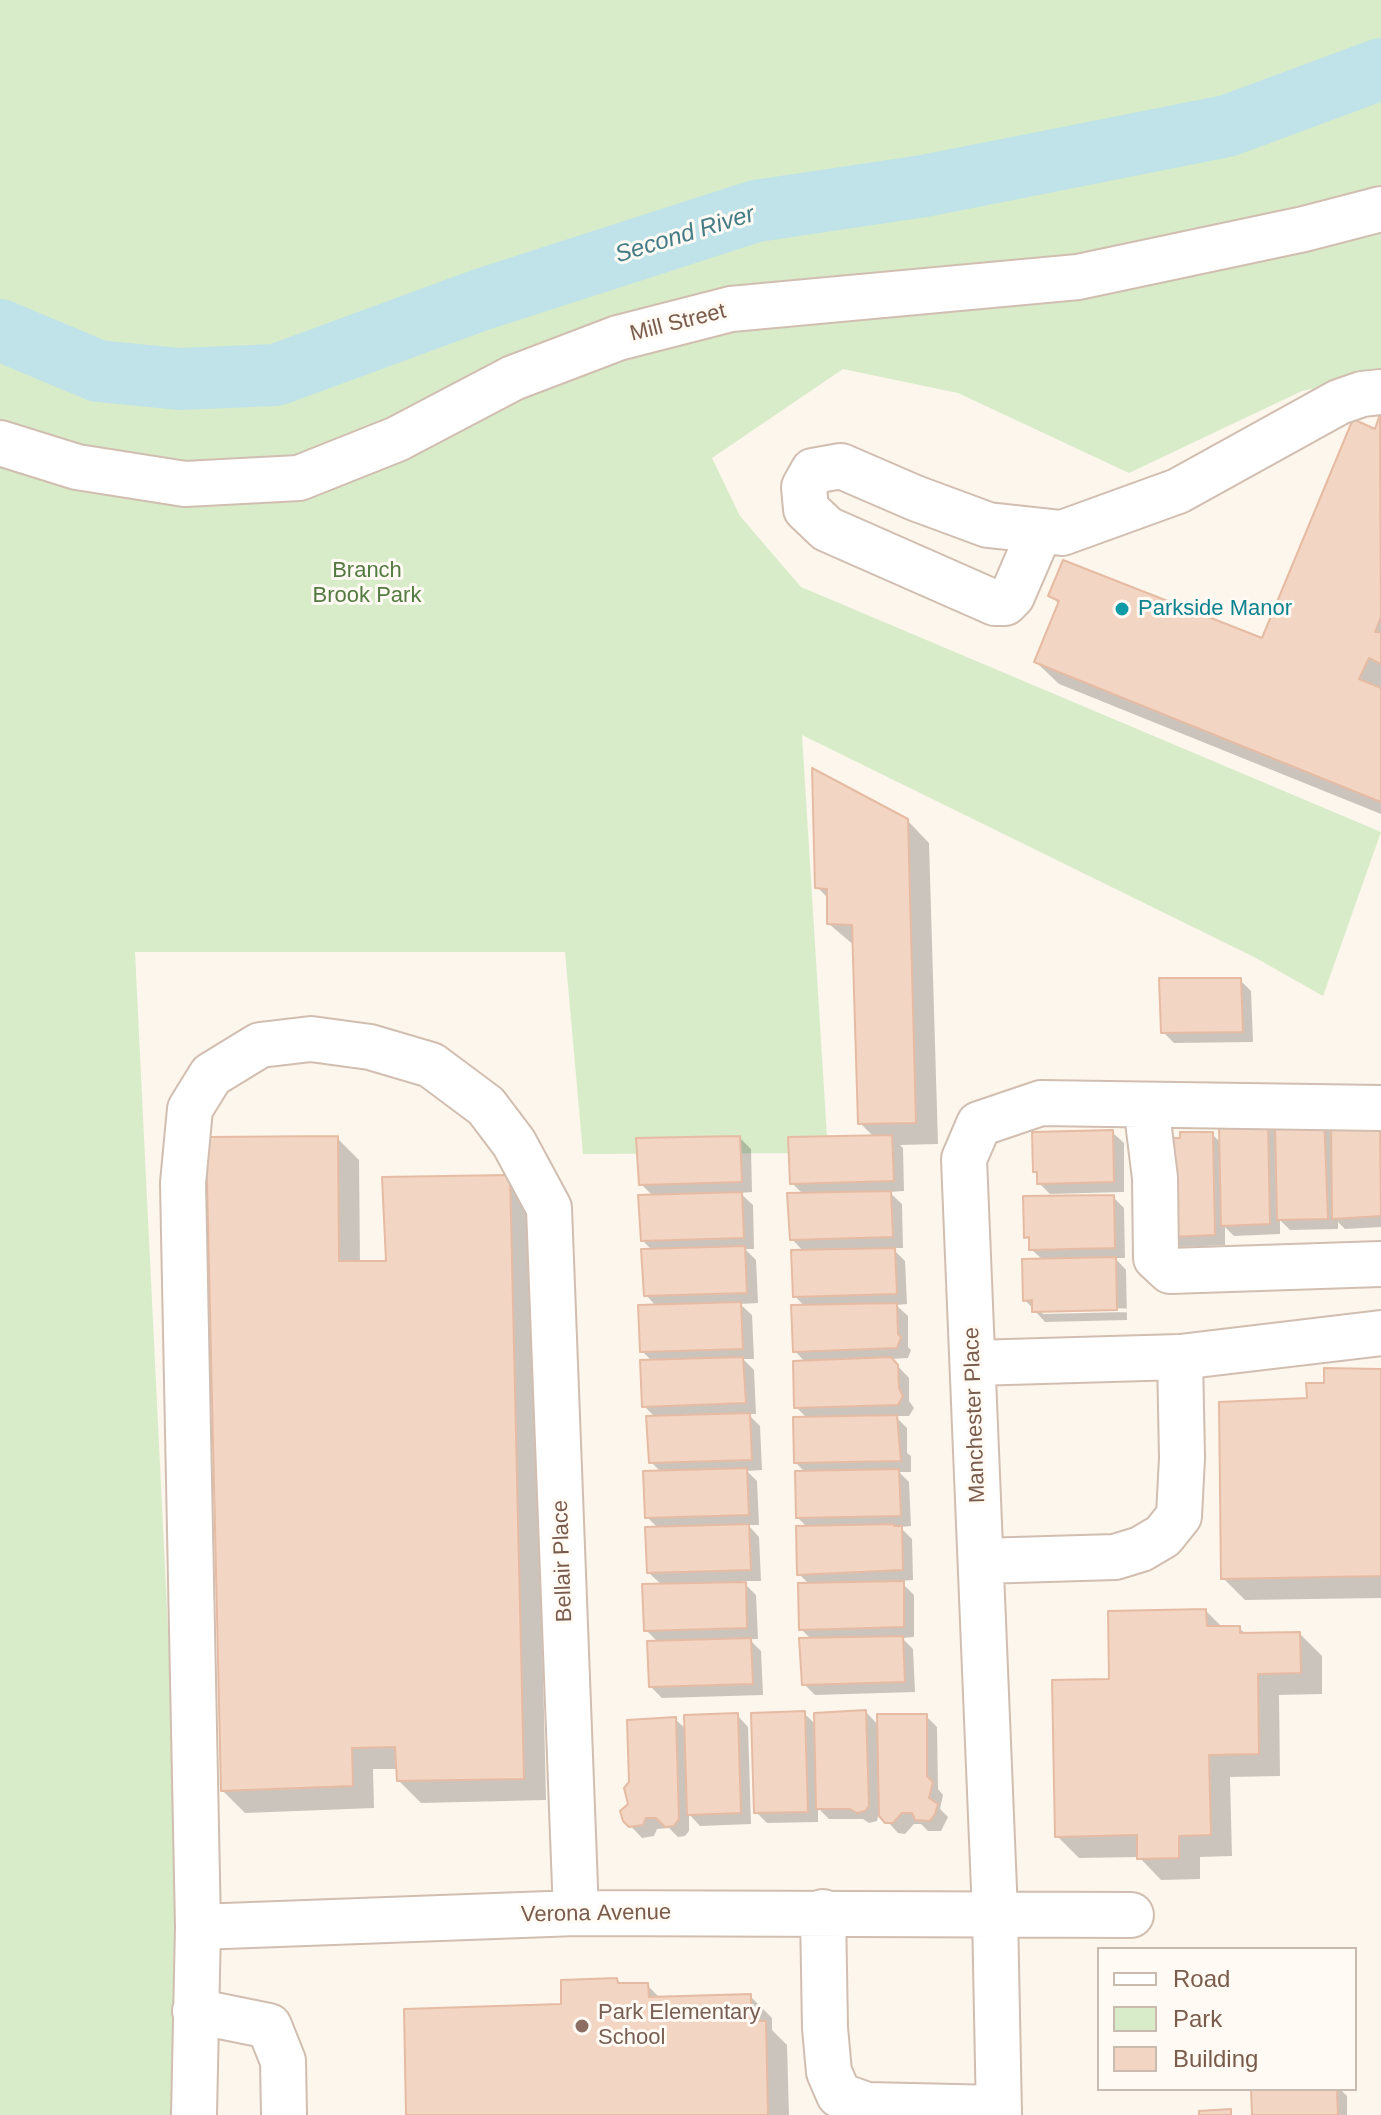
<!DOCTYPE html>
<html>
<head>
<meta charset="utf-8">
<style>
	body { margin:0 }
	#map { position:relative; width:1381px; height:2115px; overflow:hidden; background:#fdf6ec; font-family:Arial,sans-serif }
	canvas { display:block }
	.legend { position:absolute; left:1097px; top:1947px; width:260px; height:144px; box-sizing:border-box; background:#fffaf3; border:2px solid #cabbb1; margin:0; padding:10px 14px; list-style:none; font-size:24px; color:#7a5c4d }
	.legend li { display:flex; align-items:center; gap:16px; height:40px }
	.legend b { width:40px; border:2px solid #cabbb1 }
</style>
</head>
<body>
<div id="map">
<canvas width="1381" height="2115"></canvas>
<ul class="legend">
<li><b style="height:10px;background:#fff"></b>Road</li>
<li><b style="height:22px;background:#d8ecc9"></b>Park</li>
<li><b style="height:22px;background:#f3d5c3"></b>Building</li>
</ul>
</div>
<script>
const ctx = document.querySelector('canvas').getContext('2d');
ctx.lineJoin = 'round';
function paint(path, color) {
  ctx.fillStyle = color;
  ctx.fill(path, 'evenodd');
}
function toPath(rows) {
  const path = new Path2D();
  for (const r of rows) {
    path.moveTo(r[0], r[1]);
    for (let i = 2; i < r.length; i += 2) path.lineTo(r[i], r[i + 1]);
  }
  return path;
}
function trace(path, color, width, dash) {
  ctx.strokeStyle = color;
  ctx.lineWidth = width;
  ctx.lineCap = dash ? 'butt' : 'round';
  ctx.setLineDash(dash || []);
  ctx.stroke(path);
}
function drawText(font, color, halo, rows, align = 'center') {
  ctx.font = font + ' Arial,sans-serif';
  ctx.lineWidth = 6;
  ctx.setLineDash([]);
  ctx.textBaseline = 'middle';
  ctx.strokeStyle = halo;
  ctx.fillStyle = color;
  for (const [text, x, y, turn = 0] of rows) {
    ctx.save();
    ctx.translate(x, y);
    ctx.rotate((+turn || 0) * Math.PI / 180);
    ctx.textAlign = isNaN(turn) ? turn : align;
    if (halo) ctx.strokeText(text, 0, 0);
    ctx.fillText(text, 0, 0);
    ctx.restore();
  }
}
paint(toPath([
	[0,0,1381,0,1381,375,1302,391,1129,473,958,393,843,369,712,458,740,516,801,587,1381,832,1323,996,1254,957,802,735,828,1153,583,1154,565,952,135,952,183,1937,180,2115,0,2115]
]), '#d8ecc9');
paint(toPath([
	[1381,418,1381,814,1059,684,1036,662,1060,605,1051,596,1263,641,1376,431],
	[907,820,929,843,938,1144,900,1145,903,1148,904,1191,889,1192,902,1204,903,1248,892,1248,905,1261,907,1304,896,1305,908,1316,908,1347,911,1350,908,1358,891,1359,909,1378,909,1401,914,1408,909,1416,895,1416,907,1428,907,1453,911,1456,911,1472,899,1472,909,1482,911,1526,900,1527,912,1539,913,1580,900,1581,914,1595,914,1637,902,1638,913,1649,915,1692,815,1695,804,1684,812,1640,801,1629,810,1585,799,1574,808,1528,798,1518,806,1473,796,1463,807,1418,796,1407,805,1362,795,1351,805,1307,795,1296,804,1252,792,1239,804,1195,792,1183,874,1137,860,1123,855,946,829,924,829,899,817,887],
	[1240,980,1251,991,1253,1042,1174,1043,1163,1032],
	[1381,1117,1381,1227,1345,1229,1338,1222,1338,1229,1290,1230,1280,1220,1280,1234,1234,1236,1225,1227,1225,1245,1181,1247,1170,1236,1212,1134,1221,1143,1267,1122,1277,1132],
	[1112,1132,1124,1143,1124,1192,1050,1194,1039,1183,1039,1175,1035,1171],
	[337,1138,359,1160,360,1263,389,1263,510,1177,532,1199,546,1800,421,1803,399,1781,398,1769,373,1769,374,1808,245,1813,223,1791],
	[740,1138,751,1149,752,1192,740,1193,753,1205,754,1249,745,1249,756,1260,758,1303,740,1304,752,1315,754,1359,743,1359,754,1370,756,1414,748,1414,760,1426,762,1470,747,1471,757,1481,759,1525,748,1525,759,1537,761,1581,742,1581,756,1595,758,1639,749,1639,761,1651,763,1695,662,1698,651,1687,659,1643,646,1630,663,1586,649,1573,658,1528,647,1517,661,1472,651,1462,656,1418,644,1406,652,1361,642,1351,657,1307,646,1295,653,1251,642,1240,653,1196,641,1184],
	[1113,1197,1124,1208,1125,1258,1115,1258,1126,1270,1127,1320,1045,1322,1025,1300,1043,1260,1031,1249,1031,1242,1026,1237],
	[1127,1308,1127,1312,1043,1314,1039,1310],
	[1381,1371,1381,1598,1245,1600,1223,1578,1309,1400,1326,1385],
	[1206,1611,1223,1628,1239,1628,1247,1635,1300,1634,1322,1656,1322,1694,1279,1695,1280,1776,1230,1777,1232,1856,1200,1857,1200,1879,1161,1880,1139,1857,1079,1858,1057,1836,1111,1681],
	[866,1712,879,1726,926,1716,937,1727,938,1789,943,1795,940,1809,948,1817,941,1831,928,1831,921,1824,914,1824,905,1834,898,1833,879,1812,877,1821,869,1823,863,1819,829,1819,818,1808,818,1822,767,1823,756,1812,804,1713,817,1726],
	[737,1715,748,1727,751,1824,700,1826,689,1814,689,1831,685,1836,678,1837,669,1828,657,1829,654,1836,642,1838,625,1820,676,1720,687,1730],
	[617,1980,622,1985,647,1985,661,1999,750,1996,772,2018,772,2030,787,2045,789,2115,408,2115,563,2006],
	[1253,2089,1340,2089,1347,2096,1347,2115,1254,2115]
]), '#0003');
trace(toPath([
	[0,330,98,371,179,379,276,375,480,300,756,211,924,186,1227,126,1381,69]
]), '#bfe3e8', 62);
const building = toPath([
	[1380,414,1381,617,1375,632,1381,632,1381,664,1369,658,1359,679,1381,688,1381,802,1034,662,1059,601,1048,596,1063,560,1262,638,1353,419,1375,429,1380,414],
	[812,768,908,819,916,1123,858,1124,852,925,827,924,827,889,815,888,812,768],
	[1159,978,1241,978,1243,1032,1161,1033,1159,978],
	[1380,1113,1381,1216,1332,1219,1331,1122,1380,1113],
	[1324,1115,1328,1219,1277,1220,1275,1123,1324,1115],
	[1268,1120,1270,1224,1221,1226,1219,1127,1268,1120],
	[1113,1130,1114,1182,1037,1184,1037,1172,1033,1172,1032,1132,1113,1130],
	[1180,1132,1213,1132,1215,1235,1168,1237,1167,1138,1180,1138,1180,1132],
	[892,1135,894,1181,790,1184,788,1137,892,1135],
	[338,1136,339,1261,386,1261,382,1177,510,1175,524,1779,397,1781,395,1747,352,1748,353,1786,221,1791,206,1137,338,1136],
	[740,1136,742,1182,639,1185,636,1138,740,1136],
	[891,1191,893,1237,790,1240,787,1193,891,1191],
	[742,1192,744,1238,641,1241,638,1195,742,1192],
	[1114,1195,1115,1248,1029,1250,1029,1237,1024,1238,1023,1196,1114,1195],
	[745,1246,747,1293,644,1296,641,1249,745,1246],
	[895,1248,897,1294,793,1297,791,1250,895,1248],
	[1116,1257,1117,1310,1032,1312,1032,1300,1023,1301,1022,1259,1116,1257],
	[741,1302,743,1349,640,1352,638,1305,741,1302],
	[897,1303,898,1334,901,1337,897,1348,793,1352,791,1305,897,1303],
	[743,1357,746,1403,642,1407,640,1360,743,1357],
	[891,1357,898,1365,899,1388,903,1396,898,1405,794,1408,793,1361,891,1357],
	[1324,1368,1381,1369,1381,1576,1221,1579,1219,1402,1307,1398,1306,1383,1324,1383,1324,1368],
	[750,1413,752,1460,649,1463,646,1416,750,1413],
	[897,1415,901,1461,794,1463,793,1417,897,1415],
	[747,1468,749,1515,645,1518,643,1471,747,1468],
	[899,1469,901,1516,796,1518,795,1471,899,1469],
	[749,1524,751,1570,647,1573,645,1527,749,1524],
	[894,1524,894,1526,902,1526,903,1570,797,1575,796,1526,894,1524],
	[904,1581,904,1627,799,1630,798,1583,904,1581],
	[746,1582,747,1628,644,1631,642,1584,746,1582],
	[1206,1609,1207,1626,1240,1626,1240,1633,1300,1632,1301,1673,1258,1674,1259,1754,1209,1755,1211,1835,1179,1836,1179,1858,1137,1859,1137,1835,1055,1837,1052,1680,1109,1679,1108,1611,1206,1609],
	[903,1636,905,1682,802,1685,799,1638,903,1636],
	[751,1638,753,1684,649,1687,647,1641,751,1638],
	[866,1710,869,1806,865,1811,857,1813,850,1809,816,1809,814,1713,866,1710],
	[805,1711,808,1812,754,1813,751,1713,805,1711],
	[738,1713,741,1813,687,1815,684,1715,738,1713],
	[877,1714,927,1714,927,1776,933,1782,929,1798,938,1804,935,1814,930,1821,915,1820,912,1813,902,1813,893,1823,885,1823,879,1816,877,1714],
	[676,1717,679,1819,674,1826,665,1827,656,1818,646,1818,643,1825,629,1827,623,1821,620,1811,628,1804,624,1788,629,1782,627,1720,676,1717],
	[617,1978,618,1983,648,1983,649,1997,751,1994,751,2021,766,2021,768,2115,406,2115,404,2009,561,2004,561,1980,617,1978],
	[1251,2089,1337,2089,1338,2115,1252,2115,1251,2089],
	[1231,2109,1231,2115,1199,2115,1199,2111,1231,2109]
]);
paint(building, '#f3d5c3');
trace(building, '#e6bba3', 2);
const minor = toPath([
	[0,443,77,467,185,484,299,478,397,439,513,378,618,338,731,309,1078,277,1304,229,1381,209],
	[1040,531,1012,596,1005,603,995,603,827,529,806,509,804,487,813,471,841,466,915,498,988,525,1062,533,1178,491,1339,402,1362,394,1381,392],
	[1146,1105,1155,1178,1156,1258,1170,1271,1381,1264],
	[973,1363,1180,1357],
	[981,1561,1115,1557,1141,1549,1163,1536,1179,1516,1182,1458,1180,1357,1381,1333],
	[823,1912,825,2028,829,2072,839,2095,867,2105,999,2108],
	[198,1927,576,1913,1131,1915],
	[195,2011,269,2026,283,2061,284,2115],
	[194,2115,198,1927,183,1183,190,1109,211,1075,260,1045,311,1039,370,1047,431,1065,486,1106,514,1143,549,1208,576,1913],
	[999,2115,995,1913,964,1159,979,1124,1041,1103,1381,1108]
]);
trace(minor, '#d1beb0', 48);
trace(minor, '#fff', 44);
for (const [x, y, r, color] of [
	[1122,609,8,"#0f9aa8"],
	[582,2026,8,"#8d6e63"]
]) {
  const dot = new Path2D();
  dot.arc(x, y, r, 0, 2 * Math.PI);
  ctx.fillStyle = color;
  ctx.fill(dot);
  trace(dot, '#fffaf3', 3);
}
drawText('22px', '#7a5c4d', '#fffaf3', [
	["Mill Street",678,323,-14],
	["Manchester Place",975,1415,-92],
	["Bellair Place",563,1561,-92],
	["Verona Avenue",596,1914,-1]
]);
drawText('22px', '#537a41', '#fffaf3', [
	["Branch",367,571],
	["Brook Park",367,596]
]);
drawText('22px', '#0d838f', '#fffaf3', [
	["Parkside Manor",1138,609]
], 'left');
drawText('22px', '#785e54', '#fffaf3', [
	["Park Elementary",598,2013],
	["School",598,2038]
], 'left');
drawText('italic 24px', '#437c86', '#fffaf3', [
	["Second River",685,235,-17]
]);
</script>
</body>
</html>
